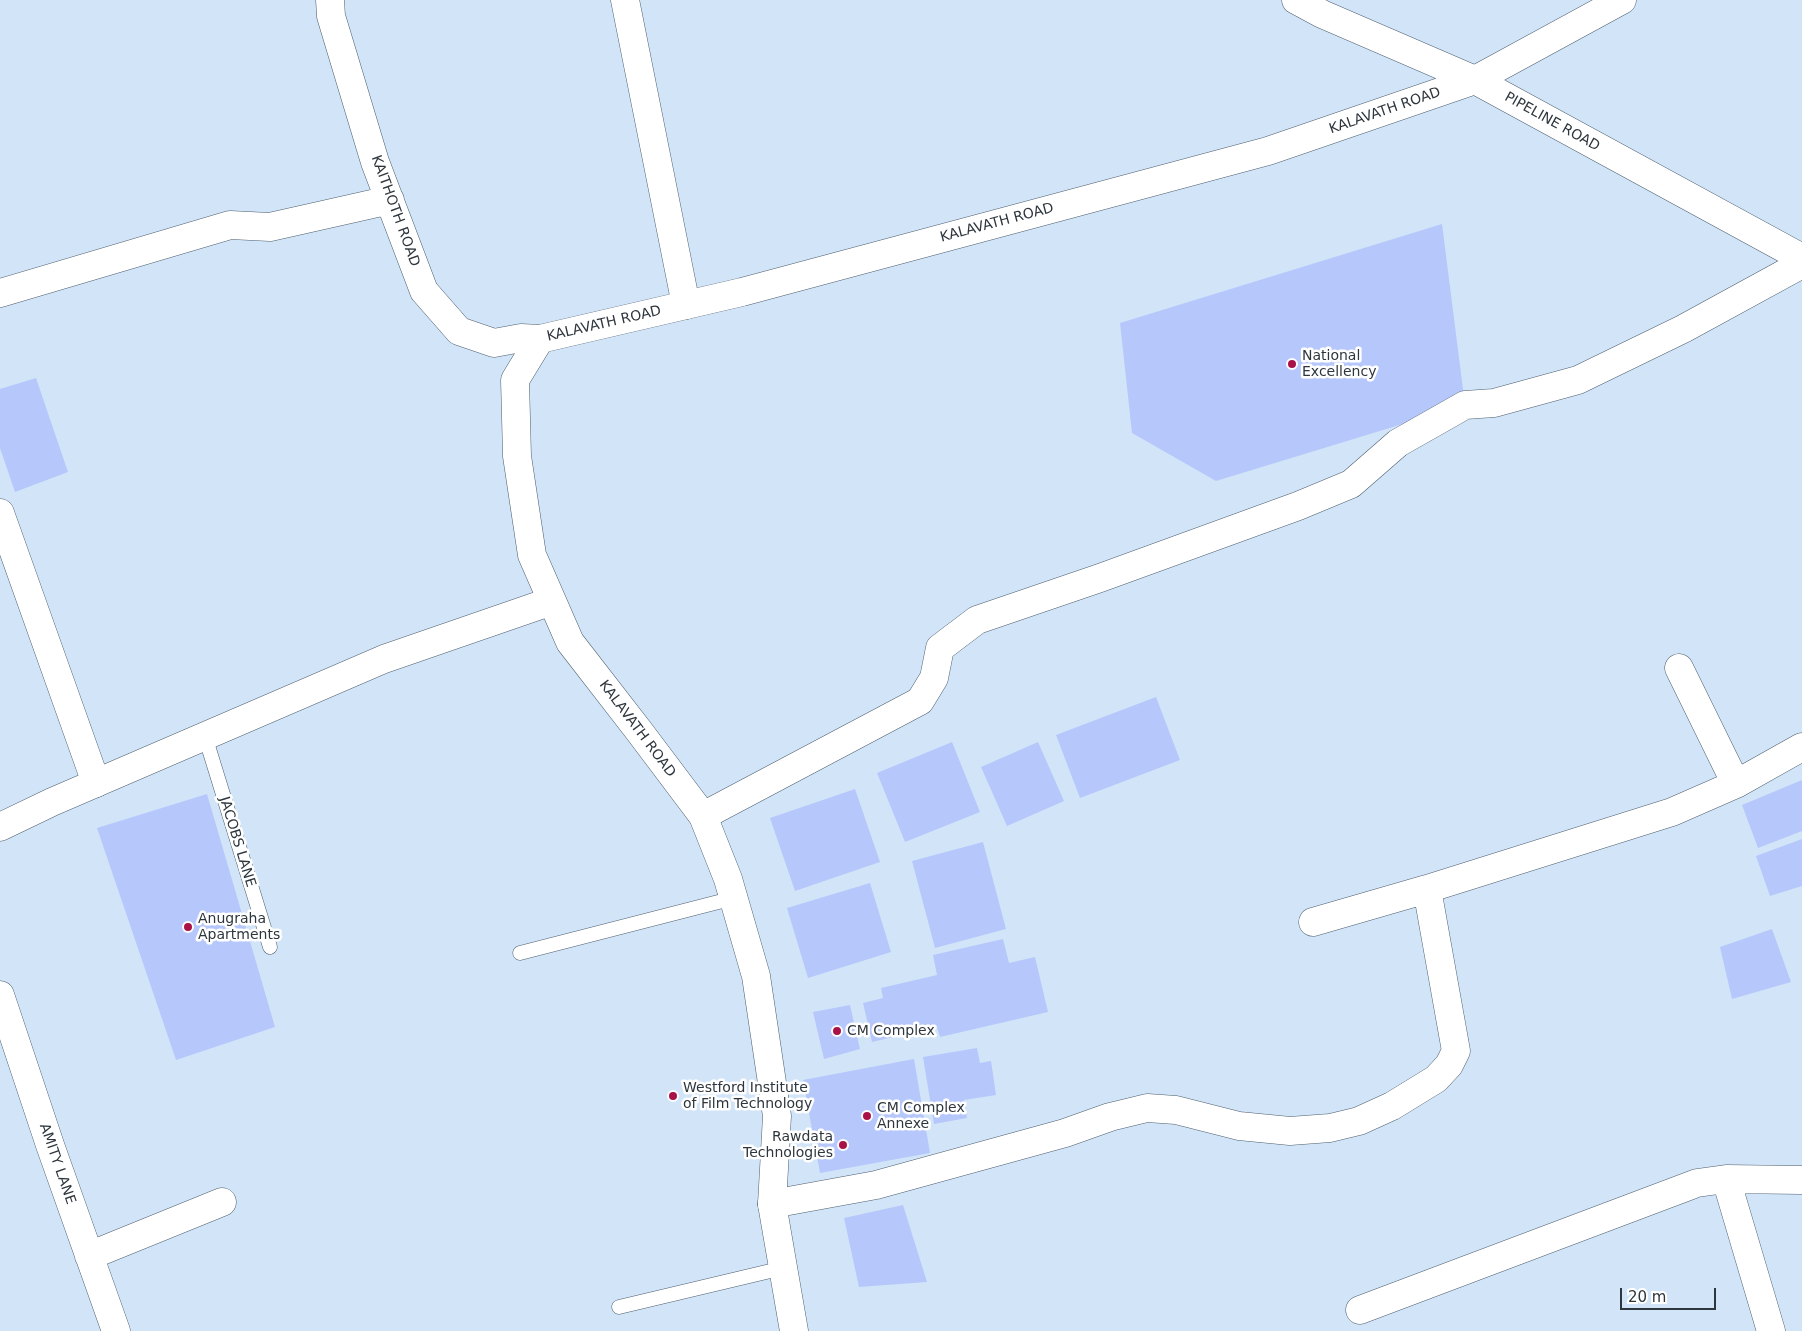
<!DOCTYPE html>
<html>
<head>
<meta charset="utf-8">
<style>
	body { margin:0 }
	#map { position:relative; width:1802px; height:1331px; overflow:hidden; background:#d2e5f8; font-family:"DejaVu Sans",sans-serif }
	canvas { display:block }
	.scale { position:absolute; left:1620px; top:1288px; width:96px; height:22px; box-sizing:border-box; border:2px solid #2e363d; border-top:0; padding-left:6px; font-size:15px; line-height:18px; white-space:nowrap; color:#2e363d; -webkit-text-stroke:4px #fff; paint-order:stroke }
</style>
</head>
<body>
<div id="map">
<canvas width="1802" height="1331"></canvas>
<div class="scale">20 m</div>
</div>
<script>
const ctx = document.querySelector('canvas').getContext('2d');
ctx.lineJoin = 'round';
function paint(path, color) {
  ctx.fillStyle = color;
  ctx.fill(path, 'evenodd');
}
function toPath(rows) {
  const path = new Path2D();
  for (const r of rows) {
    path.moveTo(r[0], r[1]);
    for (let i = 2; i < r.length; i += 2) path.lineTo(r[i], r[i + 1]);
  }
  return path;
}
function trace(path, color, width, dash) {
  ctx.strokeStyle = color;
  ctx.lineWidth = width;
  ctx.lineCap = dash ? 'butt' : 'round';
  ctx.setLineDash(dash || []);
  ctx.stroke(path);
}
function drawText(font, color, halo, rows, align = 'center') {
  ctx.font = font + ' "DejaVu Sans",sans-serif';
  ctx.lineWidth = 5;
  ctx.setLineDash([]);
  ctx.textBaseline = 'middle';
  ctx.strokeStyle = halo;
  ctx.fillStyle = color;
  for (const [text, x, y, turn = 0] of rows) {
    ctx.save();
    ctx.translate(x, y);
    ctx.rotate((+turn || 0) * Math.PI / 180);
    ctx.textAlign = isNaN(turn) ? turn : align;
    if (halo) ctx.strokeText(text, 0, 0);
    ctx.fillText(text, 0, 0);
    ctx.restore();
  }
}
paint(toPath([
	[1442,224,1465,405,1216,481,1132,433,1120,323],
	[36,378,68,472,15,492,0,448,0,389],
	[1156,697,1180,760,1080,798,1056,735],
	[952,742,980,812,905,842,877,773],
	[1038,742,1064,801,1007,826,981,767],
	[1802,780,1802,831,1758,848,1742,805],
	[855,789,880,862,795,891,770,818],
	[207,794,275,1027,176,1060,97,828],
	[1802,839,1802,886,1770,896,1756,856],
	[983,842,1006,929,935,948,912,861],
	[870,883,891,952,808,978,787,908],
	[1772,929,1791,982,1732,999,1720,947],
	[1003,939,1009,963,1035,957,1048,1012,940,1037,937,1027,872,1042,863,1003,883,998,881,988,937,975,933,955],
	[850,1005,860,1049,824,1059,813,1012],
	[977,1048,980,1063,991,1061,996,1095,964,1100,967,1118,934,1124,923,1057],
	[914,1059,930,1153,820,1173,803,1080],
	[903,1205,927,1282,859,1287,844,1218]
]), '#b6c7fb');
const service = toPath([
	[205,736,270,947],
	[520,953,734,898],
	[619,1307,783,1268]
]);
const minor = toPath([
	[330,0,331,16,375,162,424,291,459,331,494,343,521,338,540,339],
	[625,0,686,305],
	[0,293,230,225,270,227,390,200],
	[0,513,96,783],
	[1679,668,1736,784],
	[703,816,920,701,934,678,940,648,977,620,1100,578,1298,506,1351,484,1398,443,1465,405,1494,403,1578,380,1683,329,1802,264],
	[1313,922,1427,889],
	[0,995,50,1145,116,1331],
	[1726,1179,1771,1331],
	[772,1204,876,1185,1065,1133,1110,1117,1147,1108,1176,1110,1239,1126,1290,1131,1330,1128,1359,1121,1392,1106,1436,1079,1449,1065,1456,1051,1427,889,1672,812,1736,784,1802,747],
	[89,1256,222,1202],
	[1360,1310,1697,1183,1726,1179,1802,1180]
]);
const tertiary = toPath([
	[1296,0,1322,14,1475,80,1802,258],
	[0,827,52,802,384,659,552,601],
	[794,1331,772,1204,777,1116,756,976,728,879,703,816,639,731,570,642,532,555,517,456,515,380,540,339,742,292,1268,151,1475,80,1622,0]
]);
trace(service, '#4d5e6e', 15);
trace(minor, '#4d5e6e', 29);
trace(tertiary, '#4d5e6e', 29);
trace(service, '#fff', 14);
trace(minor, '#fff', 28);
trace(tertiary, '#fff', 28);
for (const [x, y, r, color] of [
	[1292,364,5,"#a81247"],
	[188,927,5,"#a81247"],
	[837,1031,5,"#a81247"],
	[673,1096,5,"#a81247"],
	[867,1116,5,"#a81247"],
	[843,1145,5,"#a81247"]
]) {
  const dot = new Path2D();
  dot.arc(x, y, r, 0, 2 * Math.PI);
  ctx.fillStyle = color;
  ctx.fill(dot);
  trace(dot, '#fff', 2);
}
drawText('14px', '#2e363d', '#fff', [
	["KALAVATH ROAD",1385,111,-19],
	["PIPELINE ROAD",1552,122,29],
	["KAITHOTH ROAD",395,211,70],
	["KALAVATH ROAD",997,223,-15],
	["KALAVATH ROAD",604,324,-13],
	["KALAVATH ROAD",637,729,53],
	["JACOBS LANE",237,842,73],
	["AMITY LANE",57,1164,71]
]);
drawText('14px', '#2e363d', '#fff', [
	["National",1302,356],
	["Excellency",1302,372],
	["Anugraha",198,919],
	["Apartments",198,935],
	["CM Complex",847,1031],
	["Westford Institute",683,1088],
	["of Film Technology",683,1104],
	["CM Complex",877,1108],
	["Annexe",877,1124],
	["Rawdata",833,1137,"right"],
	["Technologies",833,1153,"right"]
], 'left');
</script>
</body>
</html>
